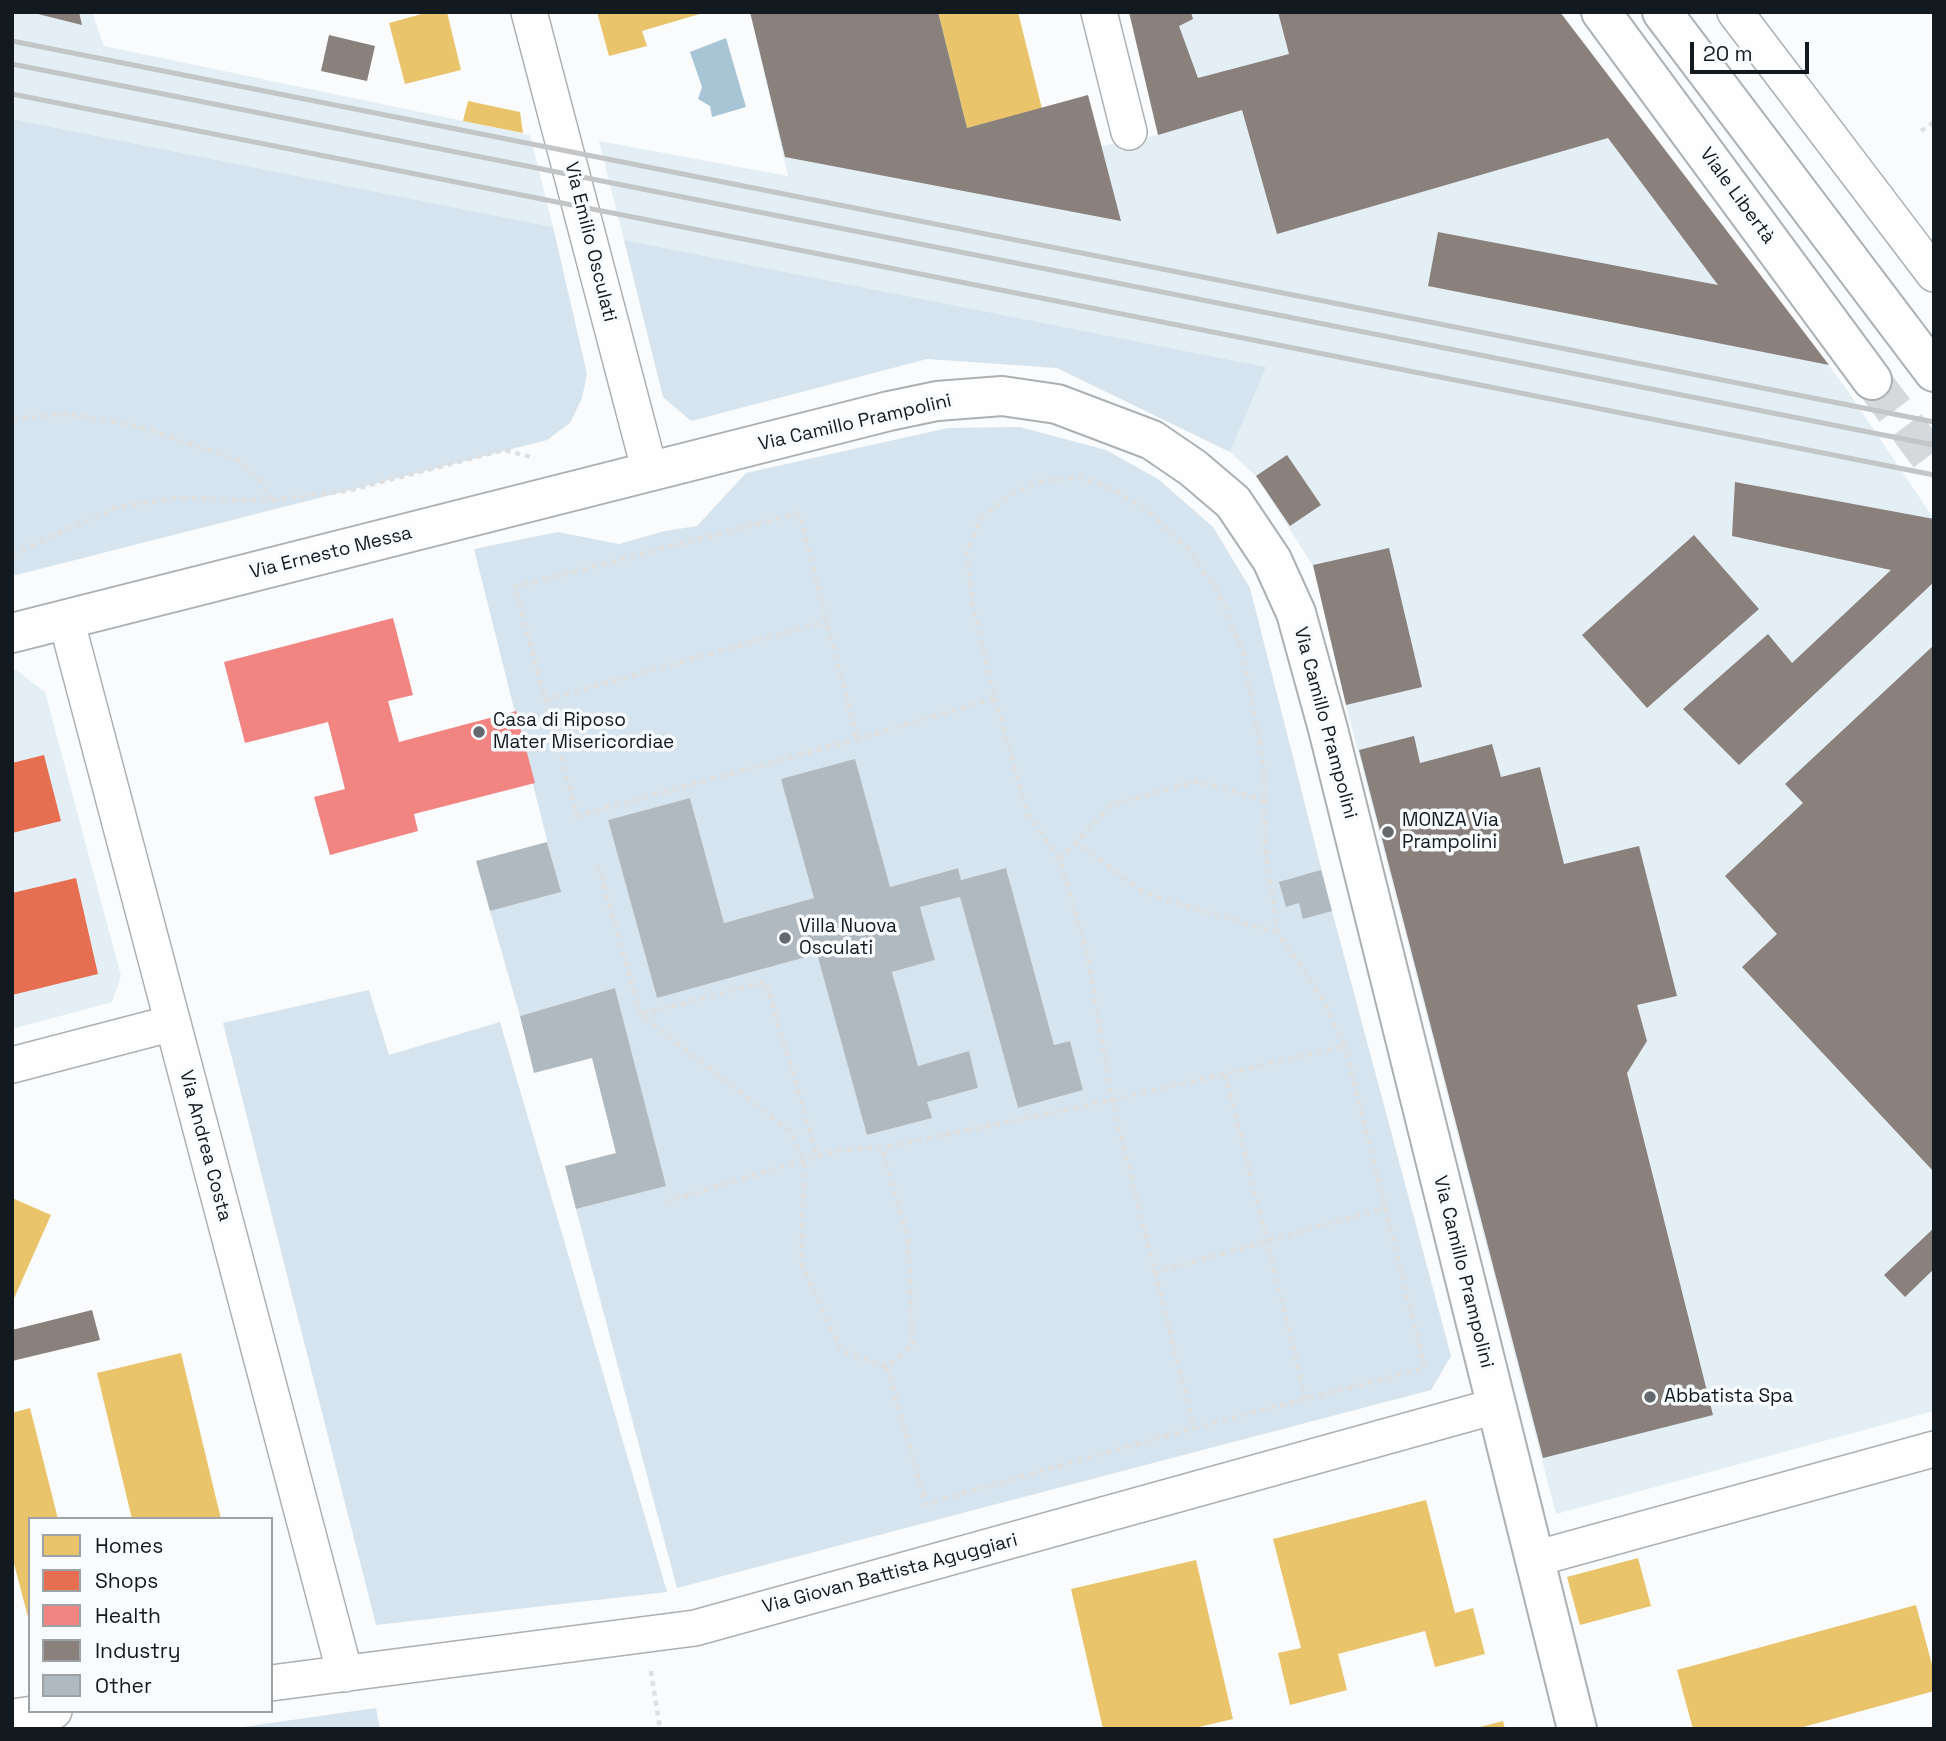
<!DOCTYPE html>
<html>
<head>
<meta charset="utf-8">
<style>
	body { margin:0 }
	#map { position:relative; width:1946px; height:1741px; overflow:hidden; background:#f9fbfd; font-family:"Space Grotesk",sans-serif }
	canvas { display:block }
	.frame { position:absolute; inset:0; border:14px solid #131a1f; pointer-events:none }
	.legend { position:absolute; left:28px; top:1517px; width:245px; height:196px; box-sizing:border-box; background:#f8fcfe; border:2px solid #9ca2a5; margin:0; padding:9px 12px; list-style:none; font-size:21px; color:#131a1f }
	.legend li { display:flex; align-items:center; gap:14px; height:35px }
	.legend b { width:35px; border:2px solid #9ca2a5 }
	.scale { position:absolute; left:1690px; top:42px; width:119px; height:32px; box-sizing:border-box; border:4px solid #131a1f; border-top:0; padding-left:9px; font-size:21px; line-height:24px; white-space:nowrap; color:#131a1f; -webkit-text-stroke:5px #f8fcfe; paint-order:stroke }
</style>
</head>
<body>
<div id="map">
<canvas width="1946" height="1741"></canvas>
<div class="frame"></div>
<ul class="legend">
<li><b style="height:19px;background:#e9c46a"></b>Homes</li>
<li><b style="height:19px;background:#e76f51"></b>Shops</li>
<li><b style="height:19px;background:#f28482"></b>Health</li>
<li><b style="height:19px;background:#8a817c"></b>Industry</li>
<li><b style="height:19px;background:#b0b9bf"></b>Other</li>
</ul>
<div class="scale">20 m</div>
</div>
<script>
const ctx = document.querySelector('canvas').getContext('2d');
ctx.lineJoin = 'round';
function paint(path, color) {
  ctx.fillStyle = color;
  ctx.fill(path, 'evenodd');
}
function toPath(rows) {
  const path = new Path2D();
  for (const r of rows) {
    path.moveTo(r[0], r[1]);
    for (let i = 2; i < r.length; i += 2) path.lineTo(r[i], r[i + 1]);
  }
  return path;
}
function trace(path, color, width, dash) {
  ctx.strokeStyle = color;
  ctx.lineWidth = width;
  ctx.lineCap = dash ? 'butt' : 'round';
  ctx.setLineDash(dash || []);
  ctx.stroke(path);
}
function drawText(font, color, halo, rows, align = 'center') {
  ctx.font = font + ' "Space Grotesk",sans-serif';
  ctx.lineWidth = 7;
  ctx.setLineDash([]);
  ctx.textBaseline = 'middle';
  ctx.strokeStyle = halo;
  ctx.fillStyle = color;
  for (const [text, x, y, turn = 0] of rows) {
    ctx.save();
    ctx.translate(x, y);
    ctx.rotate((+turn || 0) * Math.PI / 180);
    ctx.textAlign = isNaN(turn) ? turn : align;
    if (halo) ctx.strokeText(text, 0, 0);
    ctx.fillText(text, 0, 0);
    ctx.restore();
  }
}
paint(toPath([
	[12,12,92,12,104,46,530,135,553,227,12,119],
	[750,12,938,12,1042,109,1088,95,1102,146,1158,135,1129,12,1560,12,1845,387,1934,519,1934,1411,1556,1514,1346,705,1313,566,1256,476,1230,452,1265,367,624,240,599,141,788,176],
	[16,670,45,692,121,976,112,1002,12,1029,12,671]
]), '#e4eef5');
paint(toPath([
	[12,119,553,227,587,374,582,398,570,423,547,440,12,576],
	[624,240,1266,367,1230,452,1057,368,927,359,691,421,663,397],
	[1020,427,1106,450,1158,479,1213,527,1250,588,1332,911,1451,1356,1431,1390,677,1588,576,1209,665,1186,615,988,520,1016,490,911,560,892,474,549,558,532,619,544,665,531,697,526,746,473,948,428],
	[690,798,724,923,814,898,890,887,957,868,961,880,1006,868,1054,1045,1070,1041,1083,1090,1018,1108,960,897,920,907,935,960,892,972,918,1066,968,1052,978,1088,927,1102,931,1118,868,1135,817,954,657,998,608,820],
	[369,990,389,1055,500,1022,667,1592,376,1625,223,1023],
	[376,1708,380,1729,229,1729]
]), '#d5e4ee');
paint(toPath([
	[726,38,746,107,712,117,710,106,698,99,702,87,690,52]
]), '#a8c5d6');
paint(toPath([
	[429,12,447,12,461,70,405,84,389,23],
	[597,12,703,12,703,13,642,31,647,46,609,56],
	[938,12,1018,12,1042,109,967,128],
	[468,101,520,112,523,133,463,121],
	[12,1198,51,1215,12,1303],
	[181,1353,221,1519,132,1519,97,1373],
	[30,1408,58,1519,30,1519,29,1621,12,1556,12,1413],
	[1426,1500,1455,1613,1473,1608,1485,1654,1435,1667,1425,1631,1338,1654,1347,1690,1290,1705,1278,1653,1301,1648,1273,1539],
	[1638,1558,1651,1606,1580,1625,1567,1577],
	[1196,1560,1233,1719,1190,1729,1103,1729,1071,1589],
	[1916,1605,1934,1672,1934,1691,1796,1729,1693,1729,1677,1670],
	[1503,1721,1505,1729,1476,1729,1476,1728]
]), '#e9c46a');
paint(toPath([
	[44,755,61,821,12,833,12,763],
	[76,878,98,974,12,995,12,893]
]), '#e76f51');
paint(toPath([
	[393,618,413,695,388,701,399,742,516,711,535,783,414,814,418,831,330,855,314,797,345,789,328,722,245,743,224,662]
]), '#f28482');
paint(toPath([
	[34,12,79,12,82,25,34,13],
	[750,12,938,12,967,128,1088,95,1121,221,785,157],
	[1129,12,1191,12,1193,19,1179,26,1198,78,1289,54,1278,12,1560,12,1829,365,1428,286,1438,232,1718,285,1608,138,1277,234,1242,110,1158,135],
	[329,35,375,46,367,81,321,71],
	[1287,455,1321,505,1290,526,1256,476],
	[1735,482,1934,519,1934,582,1739,765,1683,709,1768,634,1792,663,1891,570,1732,536],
	[1694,535,1759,609,1647,708,1582,635],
	[1389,548,1422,687,1346,705,1313,565],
	[1934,645,1934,1172,1742,967,1777,934,1725,876,1803,803,1785,784],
	[1414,736,1420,763,1492,744,1501,777,1540,767,1564,864,1639,846,1677,996,1637,1005,1647,1041,1627,1073,1713,1415,1543,1458,1359,750],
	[1934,1228,1934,1269,1905,1297,1884,1275],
	[92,1310,100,1340,12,1361,12,1330]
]), '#8a817c');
paint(toPath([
	[855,759,890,887,958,868,961,880,1006,868,1054,1045,1070,1041,1083,1090,1018,1108,960,897,920,907,935,960,892,972,918,1066,969,1051,978,1088,927,1102,932,1118,867,1135,817,954,657,998,608,820,690,798,724,923,814,898,781,779],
	[547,842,561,892,490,911,476,861],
	[1321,870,1332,911,1303,919,1299,903,1286,907,1279,882],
	[615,988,666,1186,576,1209,565,1166,616,1153,592,1058,534,1073,520,1016]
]), '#b0b9bf');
trace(toPath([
	[1872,380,1934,463]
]), '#d6d9dc', 38, [38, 19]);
const street = toPath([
	[529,12,650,472],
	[1099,12,1129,132],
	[1735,12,1934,274],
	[66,619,345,1674],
	[12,1065,173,1023],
	[1534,1559,1934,1449],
	[271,1683,695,1628,1496,1406],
	[12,1717,54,1711]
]);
const secondary = toPath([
	[1601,12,1872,380],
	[1662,12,1934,372],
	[12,633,889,411,937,401,1002,396,1057,404,1152,440,1193,468,1233,502,1272,560,1296,613,1328,729,1577,1729]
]);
trace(street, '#abb0b3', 38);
trace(secondary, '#abb0b3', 42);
trace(toPath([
	[1921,131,1934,122],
	[12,419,66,414,133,425,237,460,258,477,271,500],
	[12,554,119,507,175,498,271,500,347,491,504,450,535,458],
	[995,698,1027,813,1060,860,1088,957,1112,1100,1194,1428,1425,1368,1345,1046],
	[545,700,827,621],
	[1075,841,1144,893,1278,933],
	[1060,860,1111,805,1197,781,1264,800],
	[598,865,641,1015,789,1130,804,1160,801,1262,841,1351,887,1367,913,1344,908,1238,882,1148],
	[642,1014,766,982,817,1156],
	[1225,1074,1306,1399],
	[665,1202,838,1150,882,1148,1112,1100,1345,1046,1322,998,1278,933,1265,849,1264,768,1243,653,1218,592,1187,548,1149,512,1115,491,1081,477,1040,481,1010,495,981,518,967,553,972,602,995,698,857,739,577,816,515,587,799,513,857,739],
	[1153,1273,1385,1208],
	[887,1367,926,1504,1194,1428],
	[651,1671,660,1729]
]), '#dedfe0', 4.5, [5, 5]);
trace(street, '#fefeff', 35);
trace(secondary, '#fefeff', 38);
trace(toPath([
	[12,41,1934,422],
	[12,64,1934,445],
	[12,94,1934,475]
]), '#c3c5c6', 5);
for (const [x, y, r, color] of [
	[479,732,7,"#64696d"],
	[1388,832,7,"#64696d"],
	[785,938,7,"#64696d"],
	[1650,1397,7,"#64696d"]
]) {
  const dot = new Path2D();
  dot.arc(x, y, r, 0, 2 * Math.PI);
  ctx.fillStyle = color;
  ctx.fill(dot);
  trace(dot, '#f8fcfe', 2.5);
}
drawText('19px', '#131a1f', '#f8fcfe', [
	["Viale Libertà",1737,196,54],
	["Via Emilio Osculati",590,242,76],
	["Via Camillo Prampolini",855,423,-13],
	["Via Ernesto Messa",331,553,-14],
	["Via Camillo Prampolini",1325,723,75],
	["Via Andrea Costa",205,1146,75],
	["Via Camillo Prampolini",1463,1272,76],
	["Via Giovan Battista Aguggiari",890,1574,-15]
]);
drawText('19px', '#131a1f', '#f8fcfe', [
	["Casa di Riposo",493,721],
	["Mater Misericordiae",493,743],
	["MONZA Via",1402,821],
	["Prampolini",1402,843],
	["Villa Nuova",799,927],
	["Osculati",799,949],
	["Abbatista Spa",1664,1397]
], 'left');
</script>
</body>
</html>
